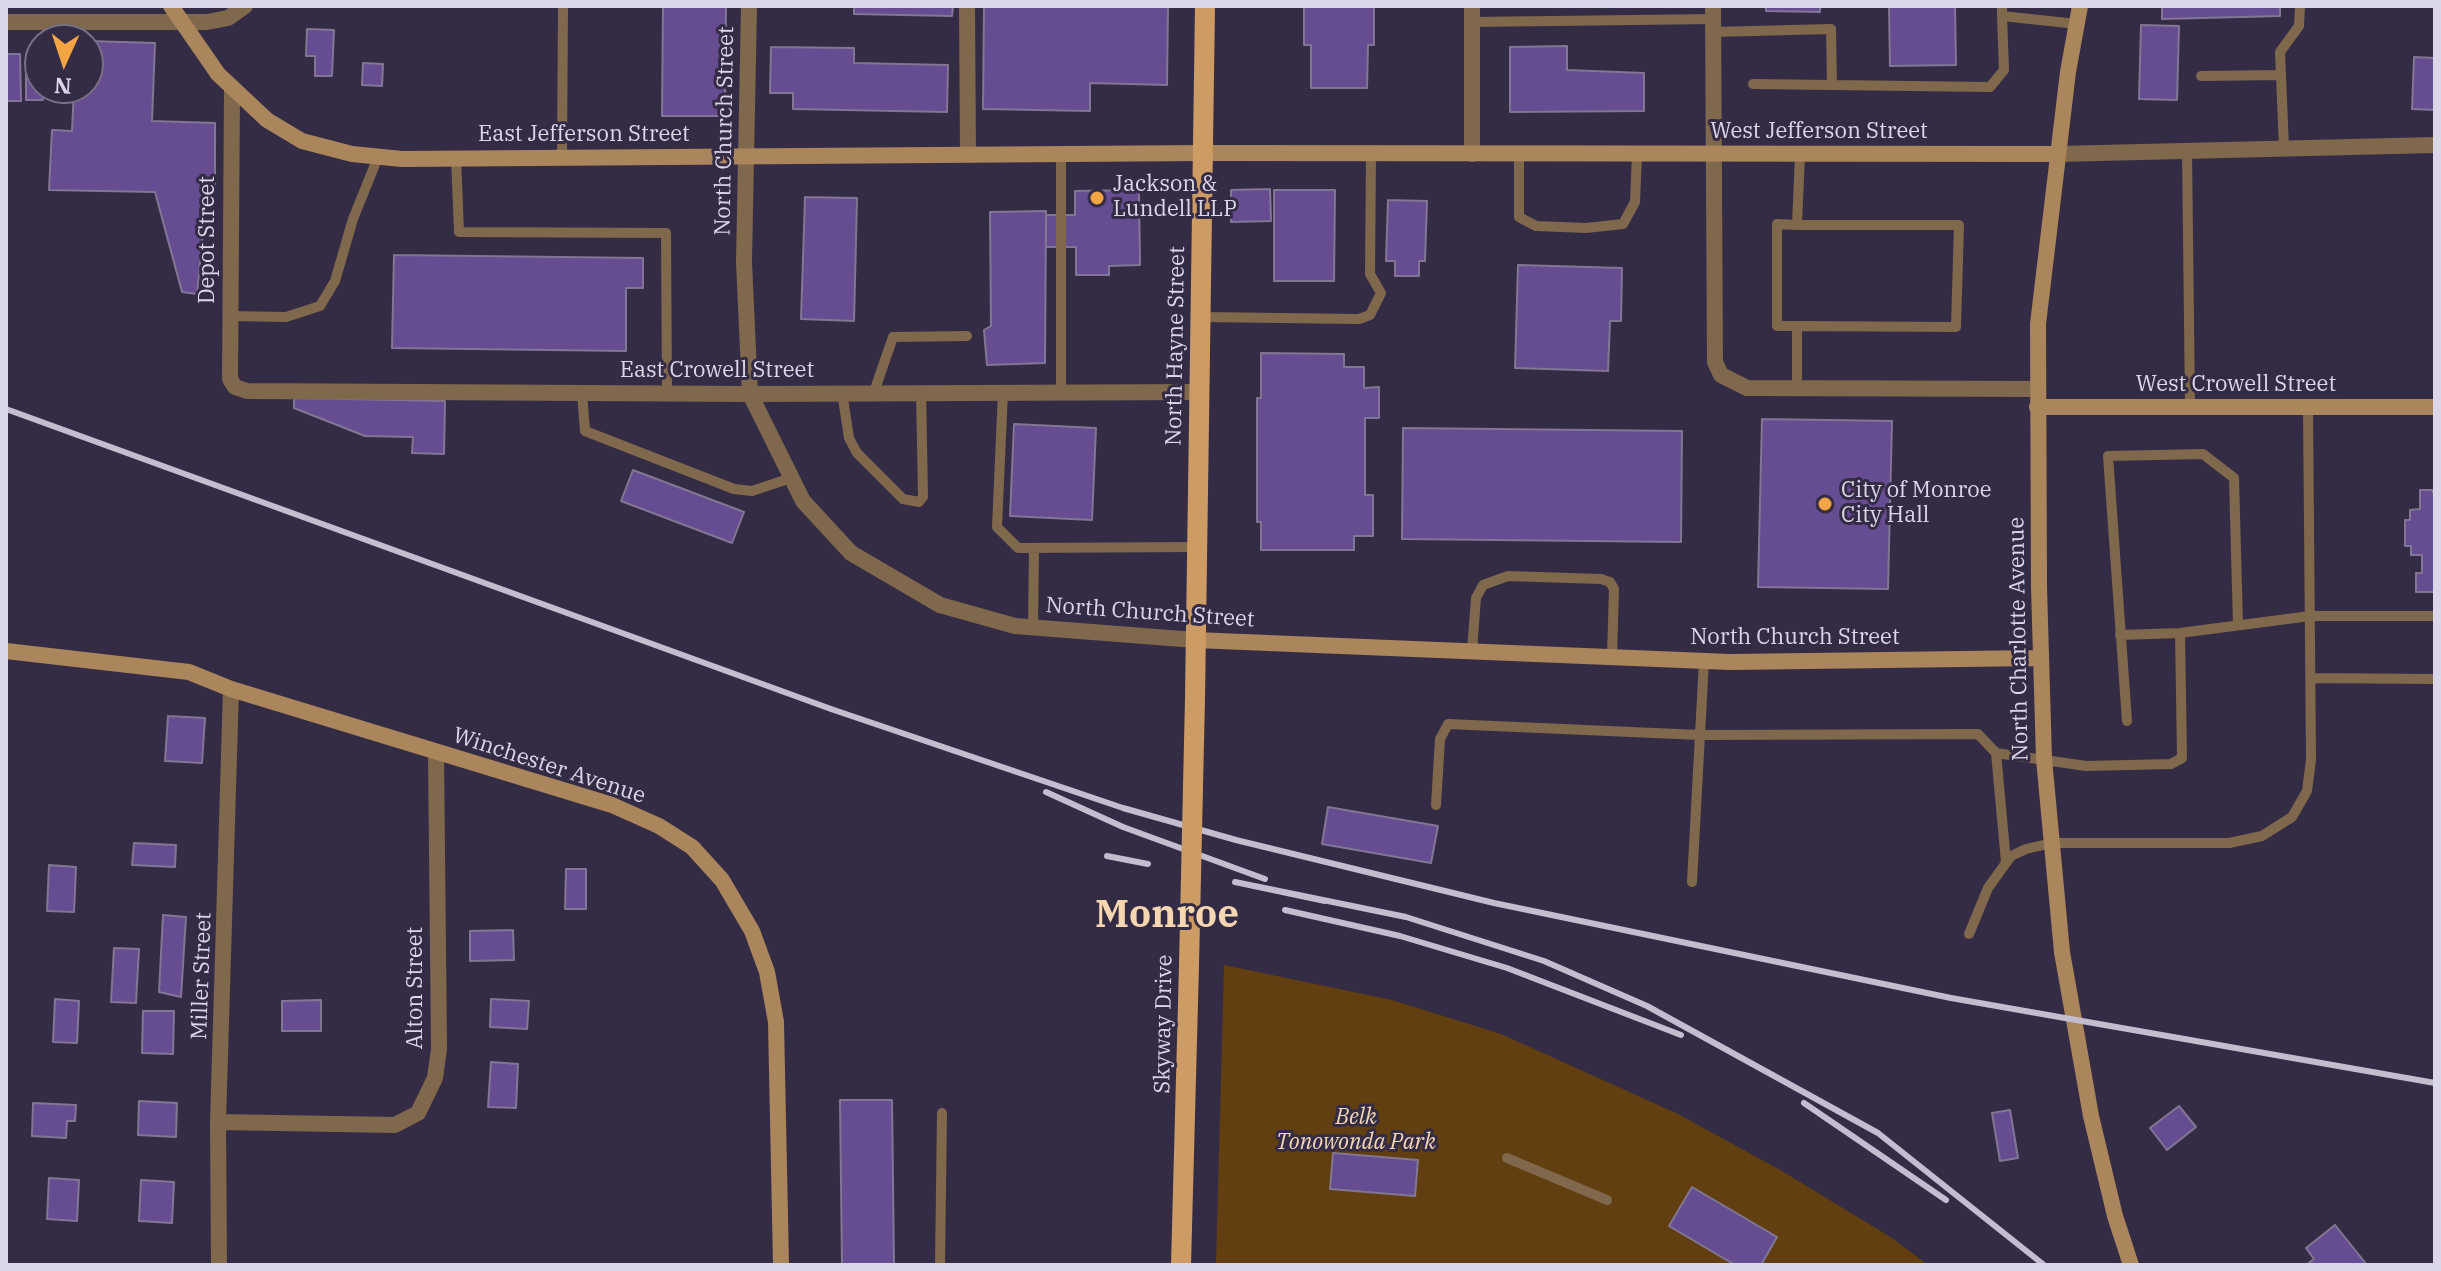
<!DOCTYPE html>
<html>
<head>
<meta charset="utf-8">
<style>
	body { margin:0 }
	#map { position:relative; width:2441px; height:1271px; overflow:hidden; background:#342c45; font-family:"IBM Plex Serif",serif }
	canvas { display:block }
	.frame { position:absolute; inset:0; border:8px solid #dcd7e8; pointer-events:none }
	.north { position:absolute; left:24px; top:24px; width:80px; height:80px; box-sizing:border-box; background:#342c45; border:2px solid #777086; border-radius:50%; rotate:183deg; font-size:22px; font-weight:700; line-height:32px; text-align:center; color:#dcd7e8 }
	.north::after { content:''; display:block; margin:auto; width:28px; height:36px; background:#f2a542; clip-path:polygon(50% 0,100% 100%,50% 72%,0 100%) }
</style>
</head>
<body>
<div id="map">
<canvas width="2441" height="1271"></canvas>
<div class="frame"></div>
<div class="north">N</div>
</div>
<script>
const ctx = document.querySelector('canvas').getContext('2d');
ctx.lineJoin = 'round';
function paint(path, color) {
  ctx.fillStyle = color;
  ctx.fill(path, 'evenodd');
}
function toPath(rows) {
  const path = new Path2D();
  for (const r of rows) {
    path.moveTo(r[0], r[1]);
    for (let i = 2; i < r.length; i += 2) path.lineTo(r[i], r[i + 1]);
  }
  return path;
}
function trace(path, color, width, dash) {
  ctx.strokeStyle = color;
  ctx.lineWidth = width;
  ctx.lineCap = dash ? 'butt' : 'round';
  ctx.setLineDash(dash || []);
  ctx.stroke(path);
}
function drawText(font, color, halo, rows, align = 'center') {
  ctx.font = font + ' "IBM Plex Serif",serif';
  ctx.lineWidth = 6;
  ctx.setLineDash([]);
  ctx.textBaseline = 'middle';
  ctx.strokeStyle = halo;
  ctx.fillStyle = color;
  for (const [text, x, y, turn = 0] of rows) {
    ctx.save();
    ctx.translate(x, y);
    ctx.rotate((+turn || 0) * Math.PI / 180);
    ctx.textAlign = isNaN(turn) ? turn : align;
    if (halo) ctx.strokeText(text, 0, 0);
    ctx.fillText(text, 0, 0);
    ctx.restore();
  }
}
paint(toPath([
	[1224,965,1392,1000,1501,1034,1678,1114,1782,1171,1892,1238,1928,1265,1216,1265]
]), '#623f10');
const building = toPath([
	[663,6,726,6,725,116,662,116,663,6],
	[854,6,953,6,952,16,854,14,854,6],
	[984,6,1168,6,1167,85,1090,83,1090,111,983,109,984,6],
	[1304,6,1374,6,1374,45,1368,45,1367,88,1311,88,1311,45,1304,45,1304,6],
	[1766,6,1820,6,1820,12,1766,11,1766,6],
	[1889,6,1955,6,1956,65,1890,66,1889,6],
	[2162,6,2280,6,2280,16,2162,19,2162,6],
	[2141,25,2179,26,2177,100,2139,99,2141,25],
	[307,29,334,30,332,76,315,76,315,56,306,56,307,29],
	[88,41,155,43,152,121,215,123,215,192,207,193,197,294,182,292,155,192,49,190,52,130,72,131,74,88,88,88,88,41],
	[1567,46,1567,70,1644,73,1644,111,1510,112,1510,47,1567,46],
	[771,47,854,48,854,63,948,65,947,112,793,109,793,93,770,93,771,47],
	[6,54,20,54,21,101,6,101,6,54],
	[26,54,40,54,43,100,26,100,26,54],
	[2414,57,2435,58,2435,110,2412,109,2414,57],
	[363,63,383,64,382,86,362,85,363,63],
	[49,88,65,88,65,100,49,100,49,88],
	[1270,189,1271,221,1231,222,1231,190,1270,189],
	[1139,190,1140,265,1109,266,1109,275,1076,275,1076,247,1046,247,1046,215,1075,215,1075,191,1139,190],
	[1274,190,1335,190,1334,281,1274,281,1274,190],
	[805,197,857,198,854,321,801,319,805,197],
	[1388,200,1427,201,1425,261,1419,261,1419,276,1395,276,1395,261,1386,261,1388,200],
	[1046,211,1045,363,987,365,984,330,991,326,990,212,1046,211],
	[394,255,643,258,643,288,626,288,626,351,392,348,394,255],
	[1518,265,1622,268,1621,321,1610,321,1608,371,1515,368,1518,265],
	[1261,353,1344,354,1344,367,1364,367,1364,388,1379,387,1379,418,1365,418,1365,495,1373,495,1373,536,1354,536,1354,550,1261,550,1261,522,1257,522,1257,398,1261,398,1261,353],
	[294,398,445,401,444,454,412,453,413,437,365,436,294,408,294,398],
	[1762,419,1892,421,1888,589,1758,587,1762,419],
	[1014,424,1096,428,1092,520,1010,516,1014,424],
	[1403,428,1682,431,1681,542,1402,539,1403,428],
	[633,470,744,512,732,543,621,501,633,470],
	[2420,490,2432,490,2435,497,2435,592,2416,592,2416,573,2422,573,2422,555,2411,555,2411,546,2405,546,2405,520,2410,520,2410,510,2420,509,2420,490],
	[168,716,205,718,202,763,165,761,168,716],
	[1328,807,1438,826,1431,863,1322,844,1328,807],
	[134,843,176,845,175,867,132,865,134,843],
	[49,865,76,867,74,912,47,911,49,865],
	[566,869,586,869,586,909,565,909,566,869],
	[163,915,186,917,181,997,159,992,163,915],
	[513,930,514,960,470,961,470,931,513,930],
	[114,948,139,949,136,1003,111,1002,114,948],
	[55,999,79,1001,77,1043,53,1042,55,999],
	[491,999,529,1001,527,1029,490,1027,491,999],
	[321,1000,321,1031,282,1031,282,1001,321,1000],
	[143,1011,174,1011,173,1054,142,1053,143,1011],
	[491,1062,518,1064,516,1108,488,1107,491,1062],
	[840,1100,892,1100,894,1265,842,1265,840,1100],
	[139,1101,177,1103,176,1137,138,1135,139,1101],
	[33,1103,76,1105,75,1121,67,1121,66,1138,32,1136,33,1103],
	[2179,1106,2196,1127,2167,1150,2150,1128,2179,1106],
	[2010,1110,2018,1158,2000,1161,1992,1113,2010,1110],
	[1333,1153,1418,1160,1415,1196,1330,1189,1333,1153],
	[49,1178,79,1180,77,1221,47,1219,49,1178],
	[141,1180,174,1182,172,1223,139,1221,141,1180],
	[1692,1187,1777,1237,1761,1265,1735,1265,1669,1226,1692,1187],
	[2335,1225,2367,1265,2306,1265,2314,1259,2306,1248,2335,1225]
]);
paint(building, '#664c90');
trace(building, '#817794', 2);
trace(toPath([
	[2002,6,2002,16,2077,24],
	[1472,22,1714,19],
	[1714,32,1831,29,1832,84],
	[2201,76,2281,75],
	[1753,84,1990,87,2004,70,2002,16],
	[2284,148,2280,52,2299,26,2300,6],
	[2187,150,2190,407],
	[1061,154,1061,391],
	[1519,154,1519,217,1536,226,1586,228,1623,224,1635,202,1637,154],
	[562,157,563,6],
	[456,158,459,232,666,233,667,393],
	[1797,225,1777,224,1777,326,1797,326],
	[229,316,286,317,320,306,335,281,353,219,378,157],
	[1201,317,1359,319,1370,315,1381,293,1370,274,1371,153],
	[1797,388,1797,326,1956,327,1959,225,1797,225,1800,154],
	[1003,391,997,527,1018,548,1197,547],
	[842,392,849,438,857,453,903,499,919,502,923,497,921,391],
	[874,392,893,337,967,336],
	[582,393,585,431,734,489,752,491,791,478],
	[1033,628,1034,548],
	[2120,635,2180,633,2310,616,2435,616],
	[1472,651,1476,598,1483,585,1508,576,1601,579,1610,582,1614,589,1612,657],
	[2311,678,2435,679],
	[2127,721,2108,456,2203,454,2234,478,2238,625],
	[1996,753,2086,766,2171,764,2182,758,2180,633],
	[1436,805,1440,739,1448,724,1700,735,1978,734,1996,753,2006,862],
	[1692,882,1704,661],
	[1969,934,1988,888,2011,856,2026,849,2052,843,2229,843,2262,836,2292,817,2307,791,2311,760,2308,407],
	[1507,1158,1607,1200],
	[940,1265,942,1113]
]), '#80684d', 10);
trace(toPath([
	[749,6,744,262,750,394,803,501,851,553,940,605,1015,626,1195,640],
	[967,6,968,154],
	[1713,6,1715,362,1721,375,1747,388,2037,389],
	[6,22,207,22,228,18,245,6],
	[232,90,230,379,235,387,247,391,750,394,1199,392],
	[1472,154,1472,6],
	[2058,154,2435,145],
	[218,1122,395,1125,418,1113,435,1078,439,1049,436,753],
	[219,1265,218,1122,231,689]
]), '#80684d', 16);
trace(toPath([
	[171,6,218,74,267,120,302,141,352,154,402,159,1203,153,2058,154],
	[2080,6,2068,72,2038,324,2039,587,2044,759,2062,952,2091,1116,2115,1216,2131,1265],
	[2037,407,2435,407],
	[1195,640,1730,662,2041,658],
	[6,651,189,672,231,689,612,805,659,826,692,847,722,880,752,931,767,972,776,1022,781,1265]
]), '#ab855b', 16);
trace(toPath([
	[1195,698,1205,6],
	[1181,1265,1189,965]
]), '#cd9c65', 20);
trace(toPath([
	[6,409,831,709,1123,808,1236,840,1494,903,1951,998,2435,1083],
	[1046,792,1123,827,1265,879],
	[1107,856,1148,864],
	[1325,901,1235,882,1406,917,1544,961,1647,1006,1878,1133,2044,1265],
	[1285,910,1400,936,1507,968,1681,1035],
	[1804,1103,1946,1200]
]), '#c2bdcf', 6);
trace(toPath([
	[1189,965,1195,698]
]), '#cd9c65', 20);
for (const [x, y, r, color] of [
	[1097,198,8,"#f2a542"],
	[1825,504,8,"#f2a542"]
]) {
  const dot = new Path2D();
  dot.arc(x, y, r, 0, 2 * Math.PI);
  ctx.fillStyle = color;
  ctx.fill(dot);
  trace(dot, '#342c45', 3);
}
drawText('22px', '#dcd7e8', '#342c45', [
	["North Church Street",725,131,-89],
	["West Jefferson Street",1819,132],
	["East Jefferson Street",584,135],
	["Depot Street",208,240,-90],
	["North Hayne Street",1176,346,-89],
	["East Crowell Street",717,371],
	["West Crowell Street",2236,385],
	["North Church Street",1150,613,4],
	["North Church Street",1795,638],
	["North Charlotte Avenue",2019,639,-91],
	["Winchester Avenue",549,766,18],
	["Miller Street",202,976,-88],
	["Alton Street",416,988,-90],
	["Skyway Drive",1164,1024,-89]
]);
drawText('22px', '#dcd7e8', '#342c45', [
	["Jackson &",1113,185],
	["Lundell LLP",1113,210],
	["City of Monroe",1841,491],
	["City Hall",1841,516]
], 'left');
drawText('italic 22px', '#f5d6b5', '#342c45', [
	["Belk",1356,1118],
	["Tonowonda Park",1356,1143]
]);
drawText('bold 38px', '#f7d6b2', '#342c45', [
	["Monroe",1167,916]
]);
</script>
</body>
</html>
